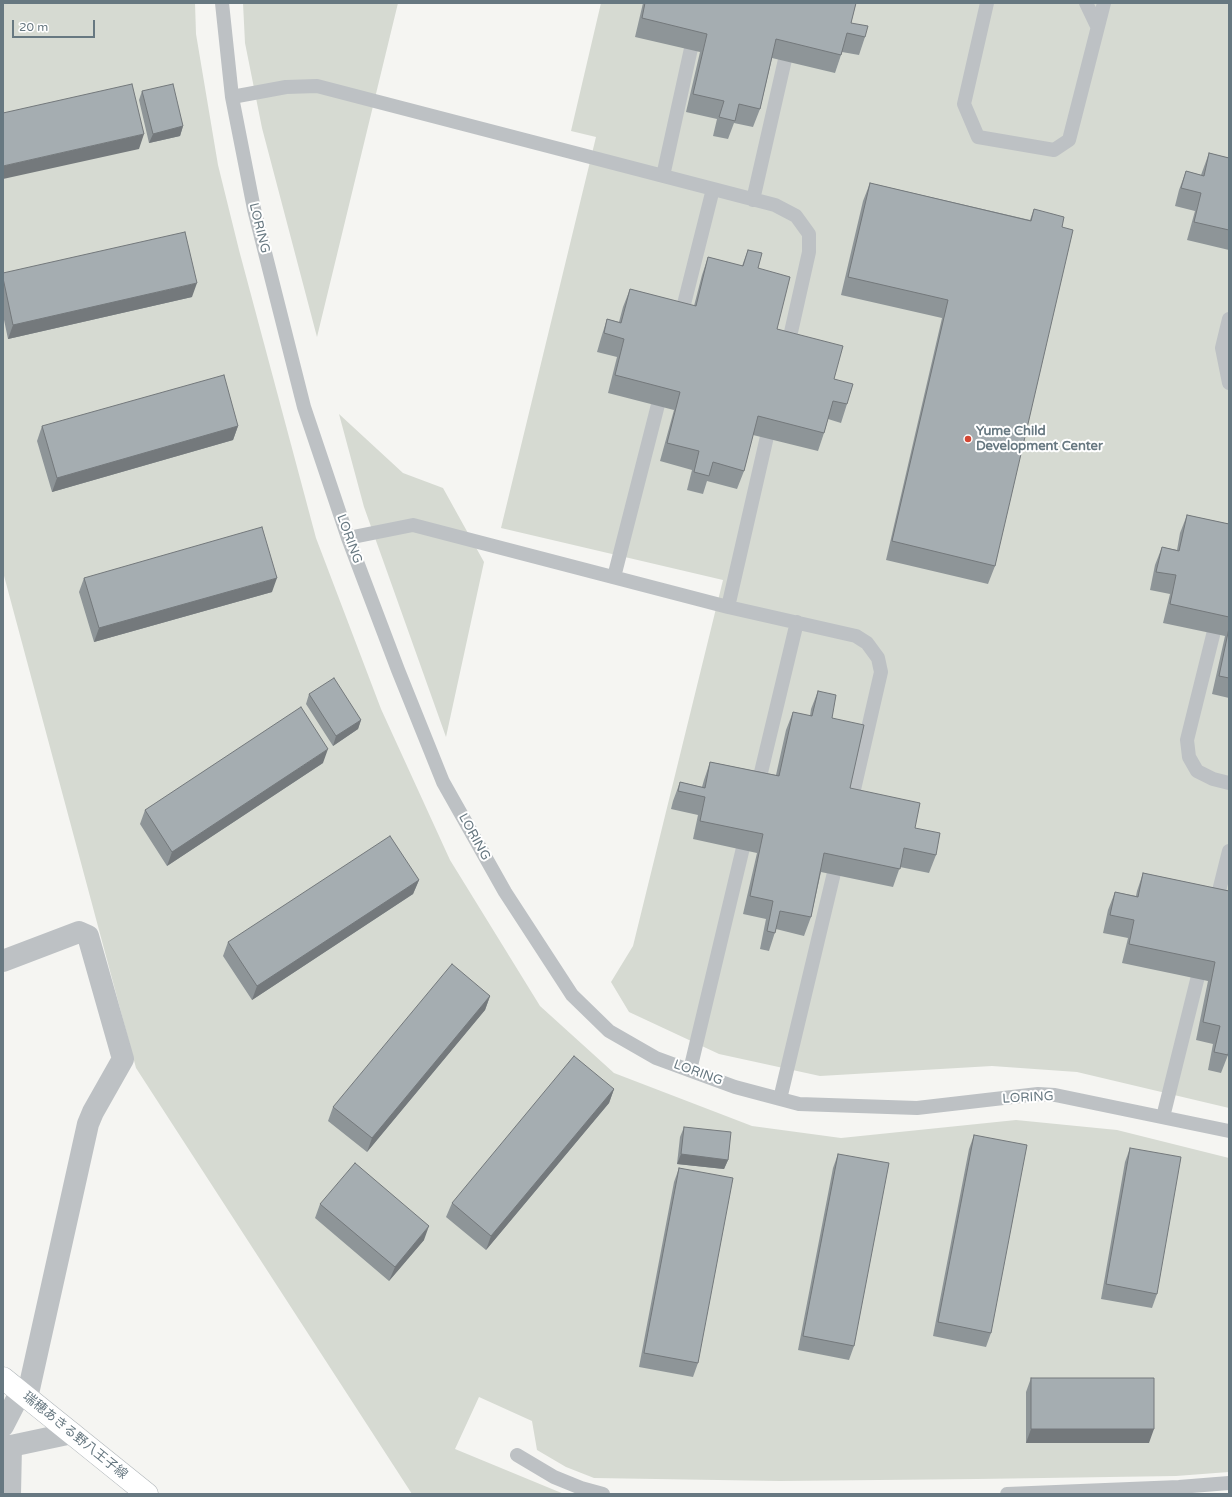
<!DOCTYPE html>
<html>
<head>
<meta charset="utf-8">
<style>
	body { margin:0 }
	#map { position:relative; width:1232px; height:1497px; overflow:hidden; background:#f5f5f2; font-family:"Varela Round",sans-serif }
	canvas { display:block }
	.frame { position:absolute; inset:0; border:4px solid #677881; pointer-events:none }
	.scale { position:absolute; left:12px; top:20px; width:83px; height:18px; box-sizing:border-box; border:2px solid #677881; border-top:0; padding-left:5px; font-size:12px; line-height:14px; white-space:nowrap; color:#677881; -webkit-text-stroke:3px #fff; paint-order:stroke }
</style>
</head>
<body>
<div id="map">
<canvas width="1232" height="1497"></canvas>
<div class="frame"></div>
<div class="scale">20 m</div>
</div>
<script>
const ctx = document.querySelector('canvas').getContext('2d');
ctx.lineJoin = 'round';
function paint(path, color) {
  ctx.fillStyle = color;
  ctx.fill(path, 'evenodd');
}
function toPath(rows) {
  const path = new Path2D();
  for (const r of rows) {
    path.moveTo(r[0], r[1]);
    for (let i = 2; i < r.length; i += 2) path.lineTo(r[i], r[i + 1]);
  }
  return path;
}
function trace(path, color, width, dash) {
  ctx.strokeStyle = color;
  ctx.lineWidth = width;
  ctx.lineCap = dash ? 'butt' : 'round';
  ctx.setLineDash(dash || []);
  ctx.stroke(path);
}
function drawText(font, color, halo, rows, align = 'center') {
  ctx.font = font + ' "Varela Round","Noto Sans JP",sans-serif';
  ctx.lineWidth = 4;
  ctx.setLineDash([]);
  ctx.textBaseline = 'middle';
  ctx.strokeStyle = halo;
  ctx.fillStyle = color;
  for (const [text, x, y, turn = 0] of rows) {
    ctx.save();
    ctx.translate(x, y);
    ctx.rotate((+turn || 0) * Math.PI / 180);
    ctx.textAlign = isNaN(turn) ? turn : align;
    if (halo) ctx.strokeText(text, 0, 0);
    ctx.fillText(text, 0, 0);
    ctx.restore();
  }
}
paint(toPath([
	[3,3,195,3,196,34,218,165,239,250,316,538,381,709,450,860,540,1006,614,1073,752,1126,841,1138,1016,1120,1117,1130,1229,1158,1229,1472,1176,1476,977,1479,780,1481,594,1478,566,1467,537,1450,532,1421,479,1397,455,1449,564,1494,412,1494,136,1068,3,572],
	[243,3,398,3,317,337,262,128,245,43],
	[601,3,1229,3,1229,1108,1077,1072,992,1066,820,1076,719,1054,629,1012,611,982,633,946,723,580,501,528,596,137,571,131],
	[339,414,403,473,443,488,484,562,446,737,364,507]
]), '#d6dad2');
const secondary = toPath([
	[3,1378,147,1494]
]);
trace(secondary, '#afb5b9', 23);
trace(toPath([
	[222,3,232,97,254,209,304,407,348,538,398,670,443,782,505,892,572,995,609,1031,656,1058,735,1087,799,1104,917,1108,1038,1094,1055,1095,1229,1131],
	[987,3,964,104,978,137,1054,150,1069,140,1104,3],
	[1086,3,1097,26],
	[232,97,286,87,317,86,775,205,796,216,809,234,809,252,787,350],
	[663,176,701,3],
	[753,200,789,42],
	[1229,319,1222,348,1229,383],
	[680,320,713,189],
	[348,538,413,525,728,607,856,636,867,643,878,658,881,672,850,807],
	[614,577,662,389],
	[728,607,771,419],
	[1218,615,1187,740,1189,757,1197,771,1213,779,1229,783],
	[757,789,797,622],
	[1215,907,1229,851],
	[690,1070,747,831],
	[780,1099,838,856],
	[1163,1117,1202,960],
	[517,1455,554,1477,581,1488,603,1494],
	[1007,1494,1179,1487,1229,1483]
]), '#bdc1c4', 14);
trace(toPath([
	[3,961,79,932,88,936,123,1059,93,1112,88,1124,27,1398],
	[3,1426,20,1393],
	[3,1446,11,1446,72,1433],
	[10,1494,11,1446]
]), '#bdc1c4', 22);
trace(secondary, '#fff', 22);
paint(toPath([
	[643,3,856,3,851,23,865,37,859,55,842,52,835,73,772,58,760,109,753,127,734,123,728,139,713,136,717,119,686,112,700,52,635,37],
	[142,91,183,126,180,136,149,143,139,100],
	[1209,153,1229,158,1229,250,1187,240,1195,211,1175,206,1179,190,1186,171,1201,175],
	[870,183,1030,220,1034,209,1062,227,995,566,988,584,886,560,942,318,841,295,863,201],
	[748,250,758,268,777,329,834,379,847,404,841,423,828,419,824,433,818,451,753,435,744,471,737,489,707,481,703,494,687,490,692,470,660,461,674,410,608,393,617,357,597,352,601,338,607,319,619,322,623,307,630,289,694,306,702,275,708,257,742,266],
	[3,278,192,297,8,339,3,315],
	[42,426,238,426,233,440,52,492,37,441],
	[1187,515,1229,524,1229,698,1212,694,1225,636,1163,623,1170,594,1150,590,1155,565,1162,547,1177,550,1180,533],
	[84,578,272,592,94,642,79,592],
	[818,691,832,718,850,788,915,828,936,855,929,873,900,867,893,887,821,872,811,917,804,936,776,929,769,951,760,949,766,919,743,914,757,853,693,839,698,815,671,809,673,801,680,782,702,787,704,780,710,762,776,775,786,730,793,712,810,716,811,709],
	[309,694,361,720,358,729,333,746,306,704],
	[323,763,167,866,140,824,145,810],
	[1143,873,1229,891,1228,1055,1221,1073,1208,1070,1213,1044,1196,1040,1208,981,1122,963,1128,938,1103,933,1108,910,1115,892,1136,896,1137,891],
	[419,880,413,894,252,1000,223,956,228,942],
	[490,996,485,1010,367,1152,328,1121,333,1107],
	[614,1089,609,1103,486,1250,446,1217,452,1203],
	[684,1127,728,1160,724,1169,677,1164,680,1137],
	[974,1135,991,1333,986,1347,933,1336,969,1149],
	[1130,1148,1157,1294,1152,1308,1101,1299,1125,1162],
	[838,1154,854,1346,849,1360,798,1350,833,1168],
	[679,1168,698,1363,693,1377,639,1367,674,1182],
	[320,1204,424,1240,389,1281,315,1218],
	[1031,1378,1149,1443,1026,1443,1026,1392]
]), '#8e9598');
paint(toPath([
	[183,126,180,136,149,143,153,134],
	[144,134,139,149,3,179,3,166],
	[197,283,192,297,8,339,13,325],
	[238,426,233,440,52,492,57,478],
	[277,578,272,592,94,642,99,628],
	[361,720,358,729,333,746,336,736],
	[328,749,323,763,167,866,172,852],
	[419,880,413,894,252,1000,257,986],
	[490,996,485,1010,367,1152,372,1138],
	[614,1089,609,1103,486,1250,491,1236],
	[681,1154,728,1160,724,1169,677,1164],
	[429,1226,424,1240,389,1281,395,1267],
	[1031,1429,1154,1429,1149,1443,1026,1443]
]), '#74797c');
const building = toPath([
	[645,3,856,3,851,23,868,26,865,37,847,33,841,55,776,39,760,109,739,104,735,121,719,117,724,101,693,94,707,34,642,18,645,3],
	[132,84,144,134,3,166,3,113,132,84],
	[173,84,183,126,153,134,142,91,173,84],
	[1209,153,1229,158,1229,230,1194,222,1201,193,1181,188,1186,171,1204,176,1209,153],
	[870,183,1031,221,1034,209,1064,217,1062,227,1073,230,995,566,892,541,948,300,848,277,870,183],
	[185,232,197,283,13,325,3,278,3,273,185,232],
	[748,250,762,253,758,268,790,277,777,329,843,346,834,379,853,384,847,404,833,401,824,433,758,416,744,471,713,462,709,476,694,472,699,451,667,443,680,392,615,375,624,339,604,333,607,319,621,323,630,289,696,306,708,257,743,266,748,250],
	[224,375,238,426,57,478,42,426,224,375],
	[1187,515,1229,524,1229,617,1170,604,1176,575,1156,572,1162,547,1179,551,1187,515],
	[262,527,277,578,99,628,84,578,262,527],
	[1229,628,1229,678,1219,676,1229,628],
	[334,678,361,720,336,736,309,694,334,678],
	[818,691,836,695,832,718,864,725,850,788,920,803,915,828,940,833,936,855,904,848,900,869,824,853,811,917,780,911,775,933,767,931,773,901,750,896,763,834,700,821,705,797,678,791,680,782,705,788,710,762,779,776,793,712,812,716,818,691],
	[301,707,328,749,172,852,145,810,301,707],
	[390,836,419,880,257,986,228,942,390,836],
	[1143,873,1229,891,1229,1049,1228,1055,1214,1052,1220,1026,1203,1022,1215,962,1129,944,1134,920,1110,915,1115,892,1138,897,1143,873],
	[452,964,490,996,372,1138,333,1107,452,964],
	[574,1056,614,1089,491,1236,452,1203,574,1056],
	[684,1127,731,1132,728,1160,681,1154,684,1127],
	[974,1135,1027,1145,991,1333,938,1322,974,1135],
	[1130,1148,1181,1157,1157,1294,1106,1284,1130,1148],
	[838,1154,889,1163,854,1346,803,1336,838,1154],
	[355,1163,429,1226,395,1267,320,1204,355,1163],
	[679,1168,733,1178,698,1363,644,1353,679,1168],
	[1031,1378,1154,1378,1154,1429,1031,1429,1031,1378]
]);
paint(building, '#a5adb1');
trace(building, '#74797c', 1);
for (const [x, y, r, color] of [
	[968,439,4,"#d44734"]
]) {
  const dot = new Path2D();
  dot.arc(x, y, r, 0, 2 * Math.PI);
  ctx.fillStyle = color;
  ctx.fill(dot);
  trace(dot, '#fff', 1.5);
}
drawText('13px', '#677881', '#fff', [
	["LORING",259,228,76],
	["LORING",349,539,70],
	["LORING",474,837,61],
	["LORING",698,1073,20],
	["LORING",1028,1098,-3],
	["瑞穂あきる野八王子線",75,1436,39]
]);
drawText('bold 13px', '#677881', '#fff', [
	["Yume Child",976,432],
	["Development Center",976,447]
], 'left');
</script>
</body>
</html>
